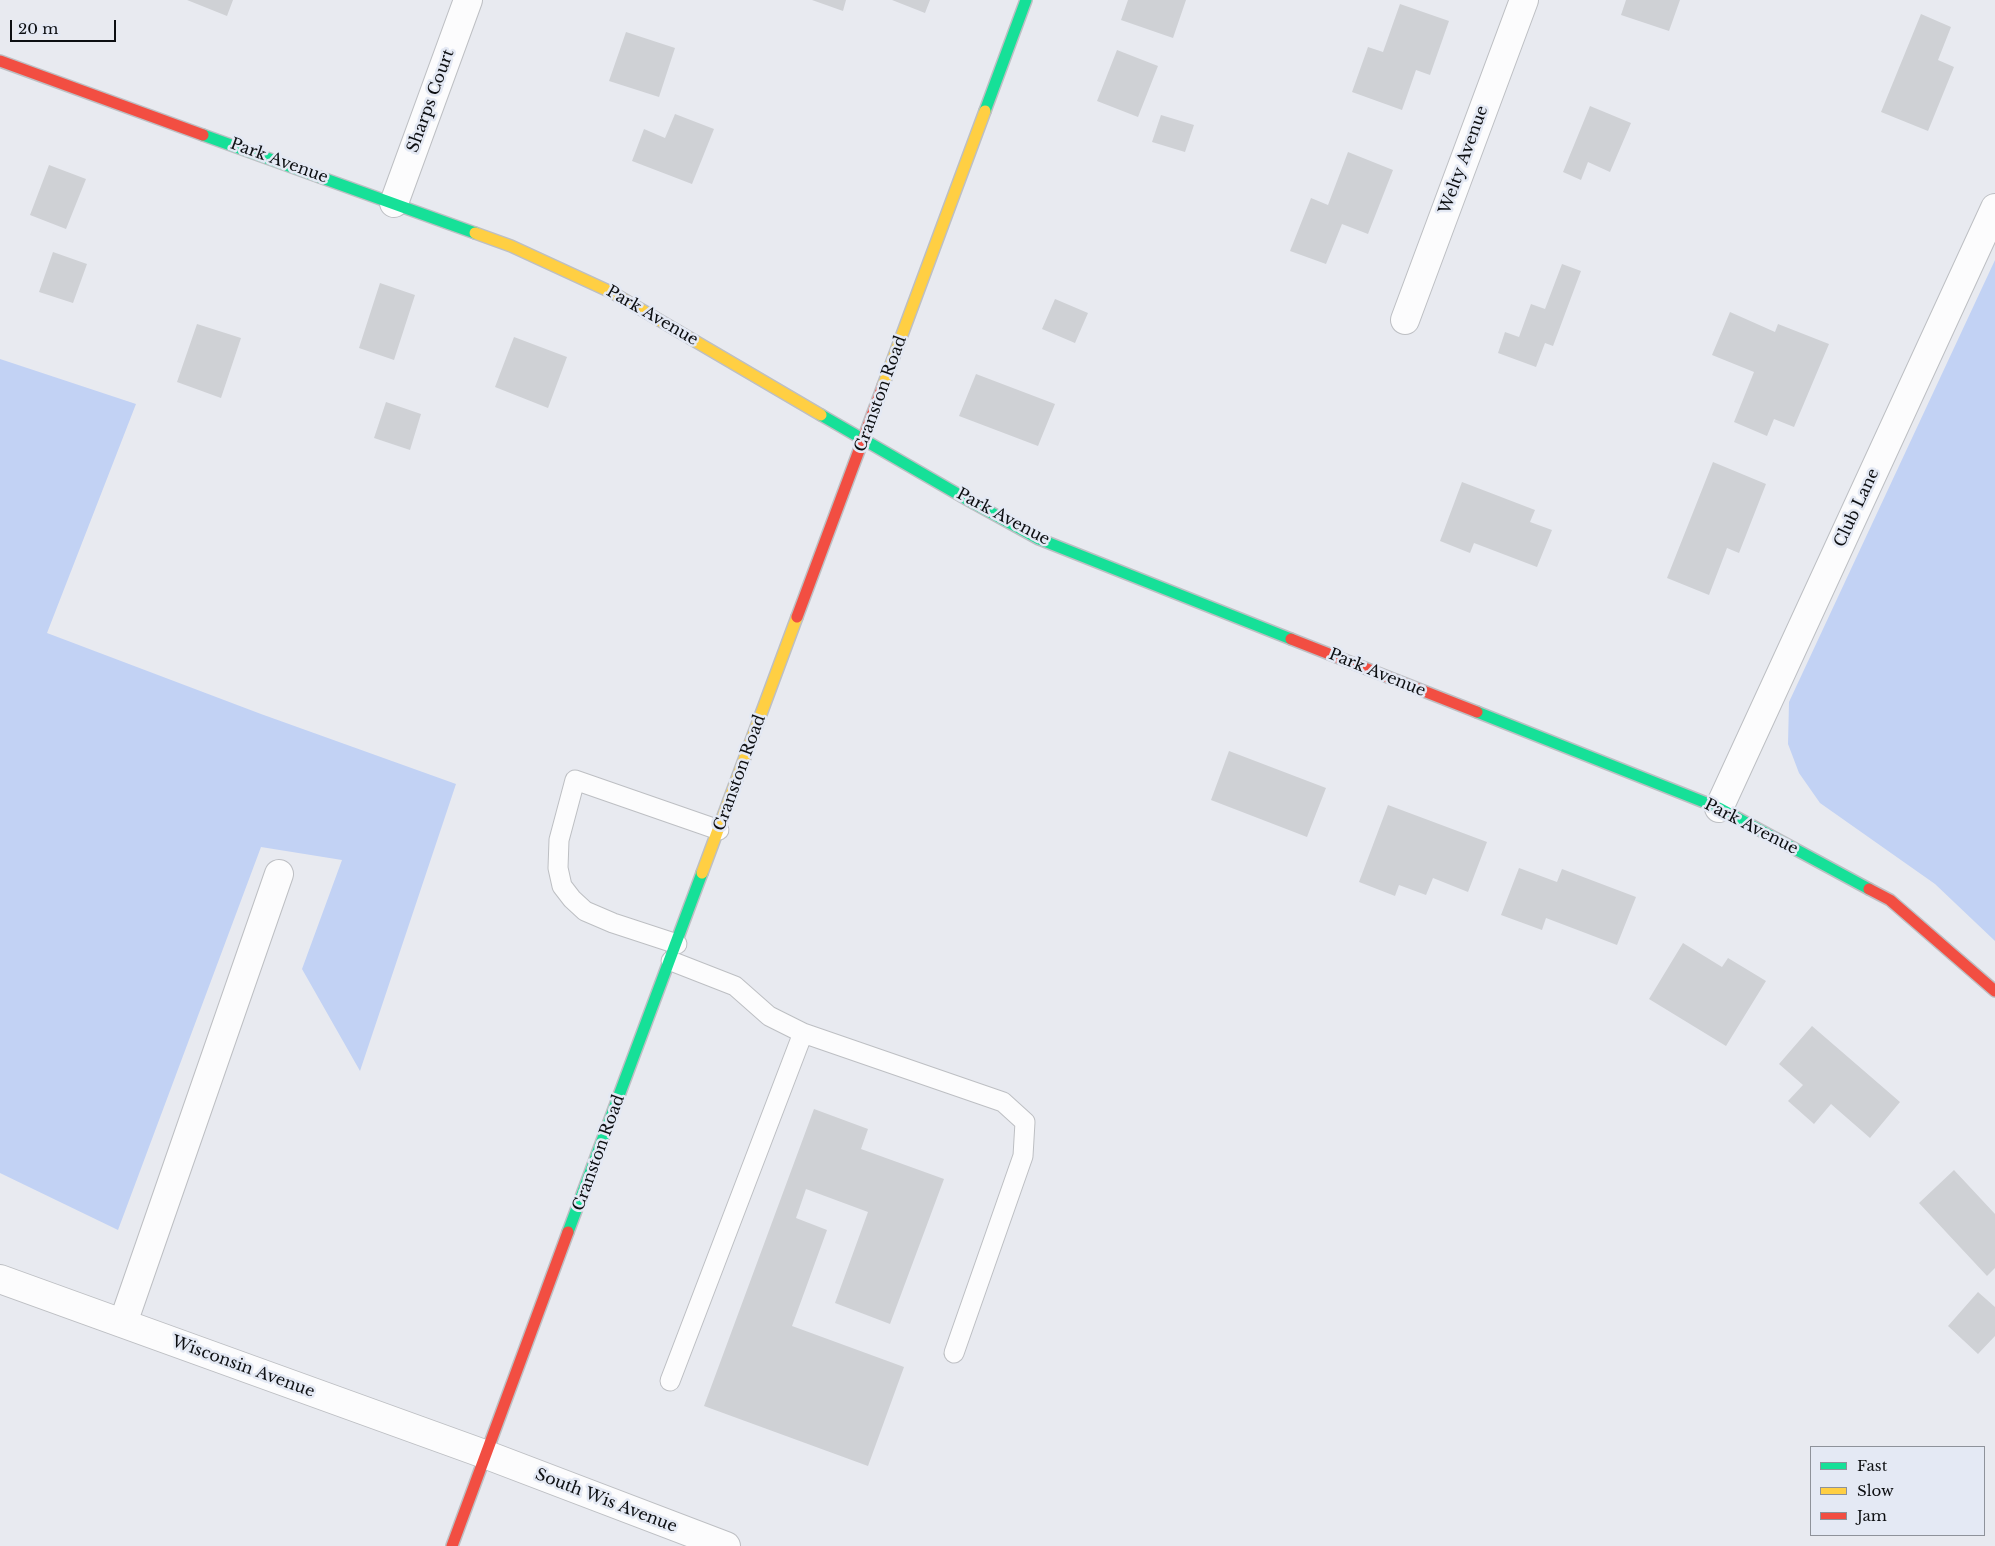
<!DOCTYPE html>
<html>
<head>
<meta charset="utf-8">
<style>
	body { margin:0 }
	#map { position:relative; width:1995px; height:1546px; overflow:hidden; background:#e8eaf0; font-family:"Libre Baskerville",serif }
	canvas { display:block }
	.legend { position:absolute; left:1810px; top:1446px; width:175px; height:90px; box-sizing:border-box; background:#e4e9f4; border:1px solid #8e929a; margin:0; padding:6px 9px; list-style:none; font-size:15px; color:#0d0f12 }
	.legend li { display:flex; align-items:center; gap:10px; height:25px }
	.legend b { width:25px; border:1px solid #8e929a }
	.scale { position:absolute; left:10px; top:20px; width:106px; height:22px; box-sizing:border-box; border:2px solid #0d0f12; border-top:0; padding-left:6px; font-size:15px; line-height:18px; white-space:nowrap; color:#0d0f12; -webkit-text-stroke:4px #e4e9f4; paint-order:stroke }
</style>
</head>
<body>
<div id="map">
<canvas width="1995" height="1546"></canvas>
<ul class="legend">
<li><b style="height:6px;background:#16e098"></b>Fast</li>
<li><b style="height:6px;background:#ffcf43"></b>Slow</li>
<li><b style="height:6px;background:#f24e42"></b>Jam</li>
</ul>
<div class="scale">20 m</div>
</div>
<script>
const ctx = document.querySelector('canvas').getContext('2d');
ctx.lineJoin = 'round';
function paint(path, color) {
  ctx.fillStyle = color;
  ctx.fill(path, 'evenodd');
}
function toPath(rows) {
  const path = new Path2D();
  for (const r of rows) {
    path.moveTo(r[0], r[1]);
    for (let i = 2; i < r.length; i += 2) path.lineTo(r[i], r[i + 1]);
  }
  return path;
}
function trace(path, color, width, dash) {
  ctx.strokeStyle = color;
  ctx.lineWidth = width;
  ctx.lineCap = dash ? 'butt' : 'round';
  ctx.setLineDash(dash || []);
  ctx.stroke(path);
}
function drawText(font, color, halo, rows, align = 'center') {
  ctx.font = font + ' "Libre Baskerville",serif';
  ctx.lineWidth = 5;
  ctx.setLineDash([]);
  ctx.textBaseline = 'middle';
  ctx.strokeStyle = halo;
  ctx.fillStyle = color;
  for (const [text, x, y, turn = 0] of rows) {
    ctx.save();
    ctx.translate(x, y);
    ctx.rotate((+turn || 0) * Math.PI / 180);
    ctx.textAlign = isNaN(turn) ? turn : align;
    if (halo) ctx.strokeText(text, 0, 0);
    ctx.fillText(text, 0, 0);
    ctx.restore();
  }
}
paint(toPath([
	[1995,260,1995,941,1935,884,1820,803,1799,773,1788,744,1789,702],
	[0,359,136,404,47,633,261,714,456,784,360,1071,302,969,342,860,261,847,118,1230,0,1173]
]), '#c2d2f4');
paint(toPath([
	[187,0,233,0,227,16],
	[812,0,846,0,843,11],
	[892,0,930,0,925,13],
	[1128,0,1186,0,1173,38,1121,20],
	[1626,0,1680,0,1669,31,1621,15],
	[1400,4,1449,21,1430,75,1416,70,1402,110,1352,92,1368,47,1383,52],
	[1921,14,1951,27,1938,60,1954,67,1928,131,1881,112],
	[626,32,675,48,659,97,609,81],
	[1117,50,1158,66,1138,117,1097,101],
	[1590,106,1631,123,1610,172,1588,162,1581,180,1563,172],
	[675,114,714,129,692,184,632,161,644,129,665,138],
	[1161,115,1194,125,1185,152,1152,142],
	[1348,152,1393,170,1368,234,1342,224,1326,264,1290,251,1311,198,1328,205],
	[49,165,86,179,66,229,30,215],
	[53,252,87,264,73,303,39,292],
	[1562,264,1581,271,1553,346,1545,343,1536,367,1498,353,1505,332,1519,337,1531,304,1545,309],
	[380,283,415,295,394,360,359,348],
	[1055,299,1088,313,1075,343,1042,329],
	[1730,312,1775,332,1778,324,1829,344,1794,427,1774,419,1767,436,1734,422,1754,372,1712,355],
	[197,324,241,338,221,398,177,382],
	[514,337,567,357,548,408,495,387],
	[976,374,1055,404,1038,446,959,416],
	[386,402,421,414,410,450,374,438],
	[1713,462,1766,484,1739,553,1727,548,1709,595,1667,578],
	[1462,482,1535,510,1530,522,1552,530,1537,567,1474,543,1470,553,1440,541],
	[1229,751,1326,788,1307,837,1211,800],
	[1388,805,1487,842,1468,892,1433,878,1426,895,1399,885,1395,896,1359,882],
	[1519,868,1557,882,1562,869,1636,897,1617,945,1546,918,1542,930,1501,915],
	[1683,943,1722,967,1728,958,1766,981,1726,1046,1649,999],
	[1812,1026,1900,1102,1870,1138,1831,1104,1814,1124,1788,1101,1803,1085,1779,1064],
	[814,1109,868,1129,861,1149,944,1179,890,1324,835,1303,868,1212,806,1189,796,1218,827,1230,792,1326,904,1367,868,1466,704,1406],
	[1954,1170,1995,1214,1995,1268,1987,1276,1919,1203],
	[1978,1292,1995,1307,1995,1336,1978,1354,1948,1326]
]), '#cfd1d5');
const lane = toPath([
	[677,944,613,923,585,911,572,899,562,886,558,868,559,840,575,780,719,830],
	[671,961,735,986,769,1016,803,1033,1003,1102,1025,1122,1023,1156,954,1353],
	[670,1381,803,1033]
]);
const street = toPath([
	[394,203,468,0],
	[1405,320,1524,0],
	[1719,808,1995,208],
	[0,1279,487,1455,726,1546],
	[123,1323,279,874]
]);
const fast = toPath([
	[985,111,1026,0],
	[203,135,475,233],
	[821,415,968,500,1039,539,1291,639],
	[1477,712,1719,808,1869,889],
	[568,1232,702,873]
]);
const slow = toPath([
	[475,233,511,246,613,293,821,415],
	[883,386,985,111],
	[702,873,797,617]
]);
const jam = toPath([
	[0,61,203,135],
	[797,617,883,386],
	[1291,639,1477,712],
	[1869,889,1890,900,1995,991],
	[452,1546,568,1232]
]);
trace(lane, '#bdbfc3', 21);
trace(street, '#bdbfc3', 30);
trace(fast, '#bdbfc3', 14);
trace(slow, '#bdbfc3', 14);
trace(jam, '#bdbfc3', 14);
trace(lane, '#fcfcfd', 19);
trace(street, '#fcfcfd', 28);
trace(fast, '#16e098', 11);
trace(slow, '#ffcf43', 11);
trace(jam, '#f24e42', 11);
drawText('16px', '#0d0f12', '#e4e9f4', [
	["Sharps Court",431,101,-70],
	["Welty Avenue",1464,160,-70],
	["Park Avenue",279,161,20],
	["Park Avenue",652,316,30],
	["Cranston Road",881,394,-70],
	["Club Lane",1857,508,-65],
	["Park Avenue",1003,517,28],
	["Park Avenue",1377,673,22],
	["Cranston Road",740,773,-70],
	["Park Avenue",1751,827,27],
	["Cranston Road",599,1153,-70],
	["Wisconsin Avenue",243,1367,20],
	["South Wis Avenue",606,1501,21]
]);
</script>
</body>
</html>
